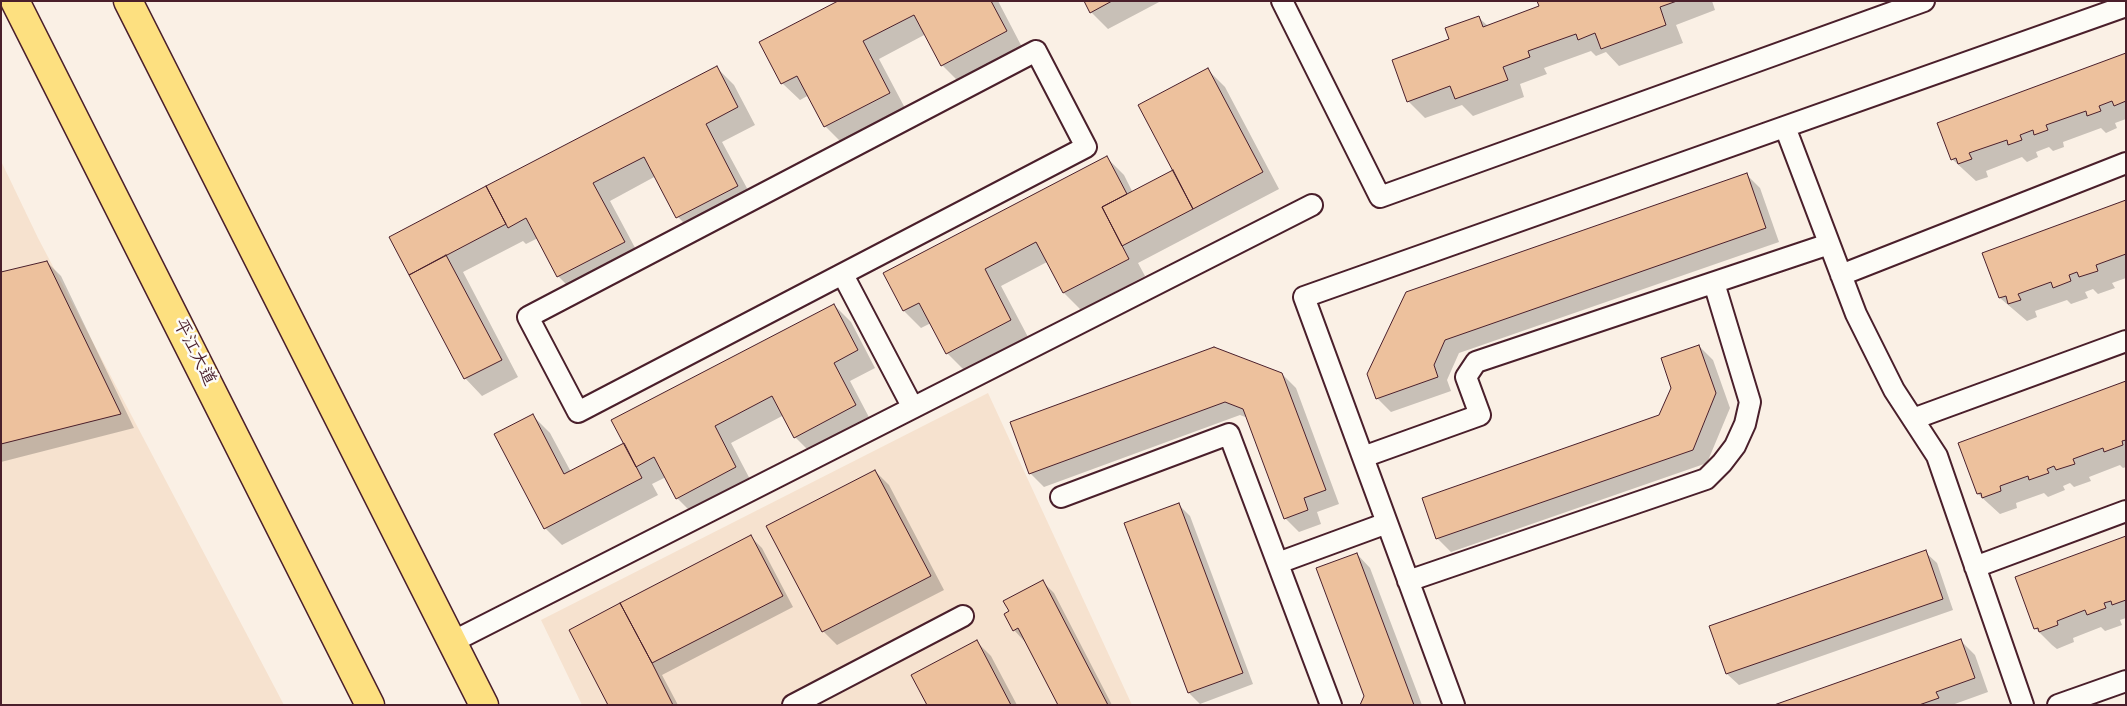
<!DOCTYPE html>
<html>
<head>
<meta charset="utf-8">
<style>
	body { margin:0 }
	#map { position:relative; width:2127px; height:706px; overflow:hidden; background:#faf0e5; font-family:Kalam,sans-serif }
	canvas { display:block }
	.frame { position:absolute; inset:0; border:2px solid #4a1f2b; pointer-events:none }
</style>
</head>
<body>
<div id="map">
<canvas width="2127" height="706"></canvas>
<div class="frame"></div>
</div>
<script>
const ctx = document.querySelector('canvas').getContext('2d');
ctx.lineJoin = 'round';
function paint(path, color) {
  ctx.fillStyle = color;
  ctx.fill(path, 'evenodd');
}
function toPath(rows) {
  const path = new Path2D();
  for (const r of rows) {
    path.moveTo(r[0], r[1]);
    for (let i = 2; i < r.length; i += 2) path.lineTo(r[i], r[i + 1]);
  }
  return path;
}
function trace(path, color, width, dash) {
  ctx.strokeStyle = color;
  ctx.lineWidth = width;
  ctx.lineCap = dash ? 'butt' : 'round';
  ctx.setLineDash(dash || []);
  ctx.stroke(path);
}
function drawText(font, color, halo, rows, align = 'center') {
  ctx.font = font + ' Kalam,"LXGW WenKai TC",sans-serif';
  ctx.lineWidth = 5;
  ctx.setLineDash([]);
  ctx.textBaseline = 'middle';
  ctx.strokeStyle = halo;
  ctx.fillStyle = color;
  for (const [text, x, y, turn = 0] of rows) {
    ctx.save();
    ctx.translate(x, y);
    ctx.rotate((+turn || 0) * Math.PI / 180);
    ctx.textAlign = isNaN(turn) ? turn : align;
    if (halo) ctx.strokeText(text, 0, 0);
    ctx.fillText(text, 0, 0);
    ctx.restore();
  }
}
paint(toPath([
	[1,161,38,238,284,705,1,705],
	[988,393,1132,705,582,705,541,620]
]), '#f6e2cf');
paint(toPath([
	[841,1,998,1,1023,49,959,82,942,65,926,34,879,59,906,110,843,144,825,126,809,95,800,100,782,83],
	[1085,1,1161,1,1108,29,1091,12],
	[1538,1,1712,1,1715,10,1676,25,1683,43,1619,66,1606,52,1596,56,1591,51,1544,68,1547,74,1520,84,1524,97,1473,116,1462,105,1425,118,1408,101,1451,40,1478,17,1488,26,1540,7],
	[2126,54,2126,119,2115,123,2117,128,2106,133,2101,128,2063,142,2064,147,2053,151,2049,147,2036,152,2038,157,2027,162,2022,157,1986,171,1988,177,1976,181,1952,159],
	[716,67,734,85,755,125,722,142,755,203,695,234,678,217,656,176,610,201,641,259,575,293,558,276,538,238,526,244,523,241,463,272,518,377,482,396,465,378,391,238],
	[1208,70,1225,87,1279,189,1138,263,1145,276,1081,310,1064,293,1047,262,1001,286,1028,337,964,370,947,353,931,323,921,328,904,311,1107,158,1124,175,1133,193,1174,171],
	[1746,174,1760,188,1779,242,1459,353,1447,380,1451,391,1391,412,1377,398,1368,374],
	[2126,202,2126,278,2112,283,2115,288,2098,294,2093,289,2085,292,2088,298,2071,304,2067,300,2035,311,2037,317,2027,321,2000,298],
	[47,262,61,276,134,428,1,462,1,273],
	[834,305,851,322,875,368,850,381,872,423,812,454,795,437,784,415,731,443,753,485,694,515,677,498,666,477,652,484,658,495,562,545,545,528,533,416,550,433,571,472,625,444],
	[1699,346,1713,360,1730,408,1707,463,1451,552,1437,538,1660,416],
	[1282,374,1296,388,1339,504,1317,512,1321,524,1299,532,1285,518,1248,418,1240,415,1044,487,1031,474,1012,423],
	[2126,382,2126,467,2123,468,2120,465,2089,477,2091,481,2074,487,2070,483,2063,486,2065,490,2048,497,2044,493,2016,503,2017,508,2000,514,1978,494,1960,443],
	[875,471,889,485,944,590,837,645,823,631],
	[1179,505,1190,516,1253,684,1200,704,1189,693,1126,524],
	[751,537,762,548,793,607,662,675,678,705,609,705],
	[2126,538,2126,618,2120,620,2122,625,2105,631,2101,627,2073,638,2074,642,2057,649,2052,645,2035,628],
	[1925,552,1937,563,1953,610,1739,685,1727,674,1711,626],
	[1357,554,1370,568,1422,705,1361,705,1365,696],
	[1042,581,1054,593,1112,705,1059,705,1025,642,1014,630],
	[1961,641,1975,655,1988,692,1952,705,1778,705],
	[977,642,991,656,1017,705,928,705]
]), '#0003');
const building = toPath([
	[838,1,991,1,1007,31,941,66,914,15,863,41,890,93,824,127,797,76,781,84,759,42,838,1],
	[1084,1,1112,1,1090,13,1084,1],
	[1537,1,1677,1,1660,7,1666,25,1601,49,1595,33,1578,40,1576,34,1528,51,1530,57,1503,67,1508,80,1455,99,1450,86,1407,102,1392,60,1449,39,1445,28,1479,16,1483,27,1539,6,1537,1],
	[2126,53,2126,101,2114,106,2112,101,2099,106,2101,111,2087,116,2086,111,2046,125,2048,130,2034,135,2033,130,2020,135,2022,140,2008,145,2007,140,1969,153,1972,159,1958,164,1956,158,1951,160,1937,123,2126,53],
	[717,66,738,107,706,124,738,186,676,218,644,157,593,183,625,242,557,277,526,218,508,228,486,186,717,66],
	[1208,68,1263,172,1193,209,1138,105,1208,68],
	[1107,156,1127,194,1102,207,1129,259,1063,293,1036,242,985,269,1011,320,946,354,919,303,903,311,883,273,1107,156],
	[1173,170,1193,209,1122,246,1102,207,1173,170],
	[1747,173,1766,228,1445,340,1434,365,1438,377,1376,399,1367,374,1406,292,1747,173],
	[486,186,506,224,409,275,389,237,486,186],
	[2126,200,2126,254,2096,265,2098,271,2079,277,2077,272,2069,275,2071,281,2053,288,2051,282,2018,294,2021,300,2008,304,2006,296,1999,298,1982,253,2126,200],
	[446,255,502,360,464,379,409,275,446,255],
	[47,261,121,414,1,444,1,272,47,261],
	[834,304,858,350,834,363,856,405,794,438,772,396,715,426,736,467,676,499,654,457,636,467,611,420,834,304],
	[1699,345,1716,393,1693,450,1436,539,1422,498,1659,415,1671,388,1661,358,1699,345],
	[1214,347,1282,373,1326,490,1304,498,1308,510,1284,519,1243,409,1225,402,1029,474,1010,422,1214,347],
	[2126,381,2126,440,2122,441,2123,445,2104,452,2103,448,2073,459,2075,464,2056,470,2054,466,2047,469,2049,473,2029,480,2028,476,2000,486,2001,491,1982,498,1981,493,1977,494,1958,443,2126,381],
	[533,414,564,474,624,443,642,478,544,529,494,434,533,414],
	[875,470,931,576,822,632,766,526,875,470],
	[1179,503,1243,673,1188,693,1124,523,1179,503],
	[751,535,783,596,652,663,620,603,751,535],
	[2126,536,2126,600,2112,605,2111,601,2104,603,2106,608,2087,615,2085,610,2057,621,2058,625,2039,632,2038,628,2034,629,2015,577,2126,536],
	[1926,550,1943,599,1726,674,1709,626,1926,550],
	[1357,553,1414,705,1360,705,1364,696,1316,568,1357,553],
	[1043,580,1108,705,1058,705,1018,628,1013,631,1004,614,1009,611,1003,601,1043,580],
	[620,603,652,663,673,705,608,705,569,630,620,603],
	[1961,639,1975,678,1936,692,1939,698,1919,705,1774,705,1961,639],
	[977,640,1011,705,927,705,911,675,977,640]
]);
paint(building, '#edc19d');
trace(building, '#4a1f2b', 1);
const service = toPath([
	[1282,1,1380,197,1924,1],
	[1036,51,1086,147,578,412,528,317,1036,51],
	[1785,127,1856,314,1894,390,1937,456,2023,705],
	[843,275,913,408],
	[1841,275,2126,163],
	[1913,419,2126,341],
	[1363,457,1480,415,1466,377,1476,362,1829,244],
	[1061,497,1229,434,1331,705],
	[1278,563,1387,523],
	[1975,567,2126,511],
	[1408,581,1706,479,1722,463,1735,446,1745,424,1750,402,1714,283],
	[452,642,1312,205],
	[793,705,963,616],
	[1454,705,1304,297,2126,6],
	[2058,705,2126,681]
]);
const trunk = toPath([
	[15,1,370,705],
	[128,1,484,705]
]);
trace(service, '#4a1f2b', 24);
trace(trunk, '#4a1f2b', 31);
trace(service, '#fdfcf7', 20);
trace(trunk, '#fde080', 28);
drawText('18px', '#4a1f2b', '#fdfcf7', [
	["平江大道",193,353,63]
]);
</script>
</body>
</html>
